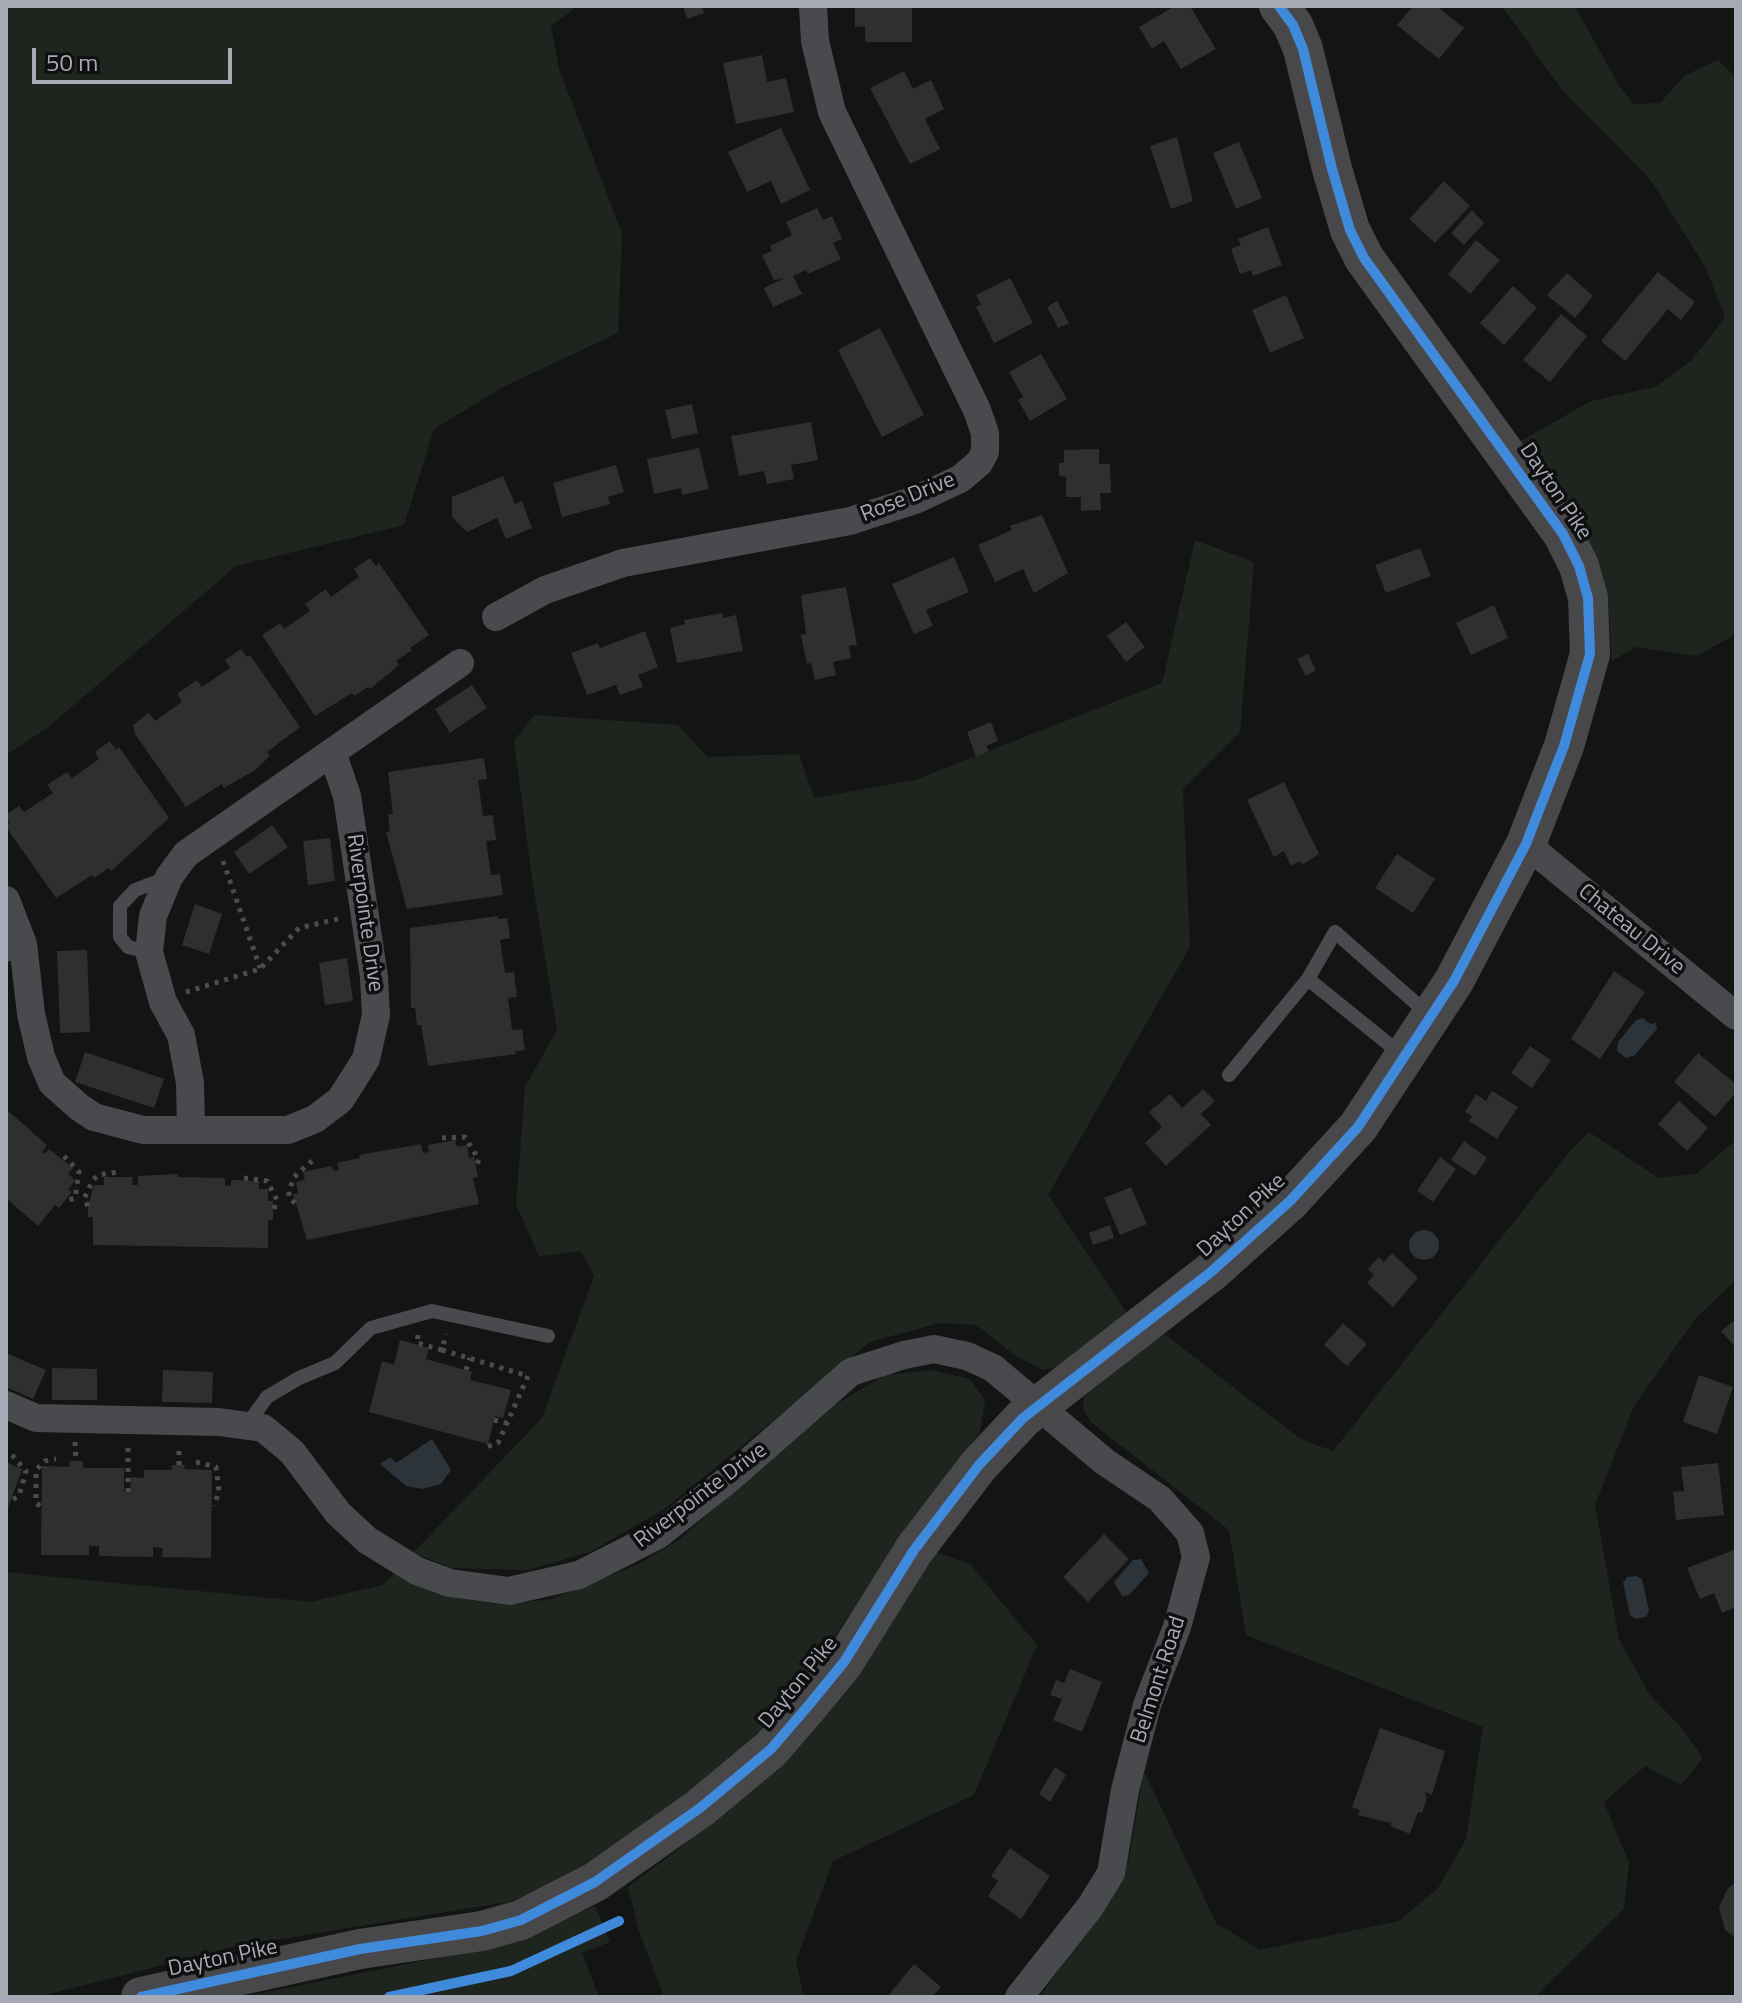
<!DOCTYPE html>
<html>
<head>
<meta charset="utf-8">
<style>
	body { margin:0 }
	#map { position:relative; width:1742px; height:2003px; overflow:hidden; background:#141415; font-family:"Titillium Web",sans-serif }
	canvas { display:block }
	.frame { position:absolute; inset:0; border:8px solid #a6aab5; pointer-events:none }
	.scale { position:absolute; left:32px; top:48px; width:200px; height:36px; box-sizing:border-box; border:4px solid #a6aab5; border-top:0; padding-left:10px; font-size:24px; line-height:28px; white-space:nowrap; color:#a6aab5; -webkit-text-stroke:6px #0f0f10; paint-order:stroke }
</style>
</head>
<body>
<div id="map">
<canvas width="1742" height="2003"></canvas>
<div class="frame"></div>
<div class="scale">50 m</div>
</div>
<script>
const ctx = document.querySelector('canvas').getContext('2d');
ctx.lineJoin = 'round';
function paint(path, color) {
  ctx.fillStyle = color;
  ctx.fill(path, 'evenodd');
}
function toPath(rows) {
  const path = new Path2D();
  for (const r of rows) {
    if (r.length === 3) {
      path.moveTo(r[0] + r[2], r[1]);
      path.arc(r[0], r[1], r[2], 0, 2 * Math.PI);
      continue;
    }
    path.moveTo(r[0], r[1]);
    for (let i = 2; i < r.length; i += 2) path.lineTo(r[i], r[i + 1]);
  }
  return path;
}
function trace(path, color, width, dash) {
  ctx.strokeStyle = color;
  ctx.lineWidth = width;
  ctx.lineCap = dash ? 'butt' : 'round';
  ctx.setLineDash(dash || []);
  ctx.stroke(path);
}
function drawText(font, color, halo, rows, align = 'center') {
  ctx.font = font + ' "Titillium Web",sans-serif';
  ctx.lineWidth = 7;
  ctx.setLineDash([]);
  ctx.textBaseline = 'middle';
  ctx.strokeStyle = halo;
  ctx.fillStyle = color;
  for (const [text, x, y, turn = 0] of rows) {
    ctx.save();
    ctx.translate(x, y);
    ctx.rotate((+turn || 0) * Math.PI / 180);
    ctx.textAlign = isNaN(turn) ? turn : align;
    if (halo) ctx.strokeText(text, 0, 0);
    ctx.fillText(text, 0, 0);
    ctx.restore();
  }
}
paint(toPath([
	[6,6,578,6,551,26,559,69,622,233,618,333,505,386,434,429,404,525,236,566,47,728,6,755],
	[1502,6,1575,6,1619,86,1634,104,1660,103,1684,76,1718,60,1736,78,1736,634,1697,656,1636,647,1612,661,1608,597,1582,523,1521,441,1591,401,1655,387,1691,361,1725,318,1706,268,1650,179,1562,90],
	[1195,540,1254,562,1240,732,1183,789,1190,947,1048,1195,1129,1316,1060,1366,1042,1370,1016,1356,976,1325,939,1323,870,1342,663,1510,590,1552,528,1570,453,1568,413,1553,542,1418,594,1276,581,1251,539,1256,516,1204,525,1087,557,1030,533,886,514,741,534,715,678,725,707,757,799,754,814,798,915,780,1162,683],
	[1589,1132,1659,1178,1696,1174,1736,1140,1736,1280,1695,1319,1634,1406,1595,1505,1619,1639,1649,1694,1680,1726,1703,1758,1681,1785,1645,1766,1604,1802,1629,1863,1624,1909,1535,1997,1039,1997,1112,1896,1128,1863,1144,1771,1216,1923,1260,1950,1399,1921,1438,1888,1466,1839,1483,1727,1246,1635,1229,1530,1092,1423,1083,1409,1084,1397,1163,1333,1302,1440,1333,1451,1570,1151],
	[931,1370,970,1379,985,1401,980,1432,902,1534,814,1668,754,1739,679,1803,623,1844,545,1889,508,1902,237,1946,38,1997,6,1997,6,1572,310,1602,383,1585,394,1573,450,1597,505,1605,551,1599,639,1564,679,1540,818,1415,885,1375],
	[930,1550,970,1564,1037,1645,974,1795,833,1861,796,1961,804,1997,664,1997,639,1931,628,1887,680,1848,785,1755],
	[595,1906,610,1942,582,1953,599,1997,242,1997,512,1943]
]), '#1e251f');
paint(toPath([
	[1643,1018,1650,1024,1656,1023,1657,1029,1635,1055,1626,1058,1617,1051,1618,1042,1636,1020],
	[1424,1245,15],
	[432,1439,451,1470,441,1484,422,1489,406,1486,380,1464,390,1457,396,1463],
	[1141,1559,1149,1573,1129,1595,1122,1596,1114,1582,1133,1560],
	[1636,1576,1642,1579,1649,1611,1646,1617,1635,1619,1630,1615,1623,1583,1627,1577]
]), '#2c3339');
paint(toPath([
	[683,6,702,6,704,13,687,19],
	[855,6,912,6,912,42,865,42,865,26,855,27],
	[1175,6,1190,6,1216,49,1181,69,1164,41,1152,49,1139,27],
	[1413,6,1437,6,1464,28,1439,59,1397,25],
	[762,55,767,82,786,78,794,112,736,124,723,63],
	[904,71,913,89,931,80,944,109,925,119,940,149,910,164,870,88],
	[781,128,810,190,781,204,771,181,747,192,728,152],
	[1177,137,1193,201,1171,209,1150,146],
	[1239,142,1262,198,1236,209,1213,153],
	[1444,181,1470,206,1435,243,1409,219],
	[817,208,823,220,832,216,842,239,833,243,841,259,808,274,806,270,793,276,802,294,773,307,764,288,785,278,774,280,762,255,772,251,770,246,792,235,786,222],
	[1472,210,1484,223,1464,245,1451,233],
	[1268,227,1282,265,1253,276,1251,270,1240,274,1231,249,1241,245,1238,239],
	[1476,240,1500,260,1470,294,1448,274],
	[1658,272,1695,302,1681,320,1668,309,1625,361,1601,341],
	[1567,273,1593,296,1575,318,1547,295],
	[1010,278,1033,323,994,343,976,307,981,304,976,295],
	[1513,286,1537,308,1504,345,1480,323],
	[1286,295,1304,338,1270,353,1252,310],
	[1057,301,1069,323,1058,328,1047,307],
	[1561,314,1587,336,1550,382,1523,360],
	[880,328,924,415,882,437,838,350],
	[1041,354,1067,399,1030,421,1018,400,1023,397,1009,372],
	[692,404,698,433,672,439,665,410],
	[811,422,818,460,791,465,794,479,767,484,764,471,739,476,731,436],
	[699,448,709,489,682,495,681,488,654,494,647,459],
	[1099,449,1099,464,1110,464,1111,493,1100,493,1101,510,1081,511,1081,497,1066,497,1066,477,1059,476,1059,463,1064,463,1064,450],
	[616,465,624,492,608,497,610,504,562,517,553,483],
	[503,476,515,504,522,501,532,528,506,539,497,518,467,532,452,517,452,497],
	[1042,515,1068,573,1034,593,1023,569,995,582,978,545,1012,530,1010,526],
	[1420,548,1431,576,1386,593,1375,565],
	[954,557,969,592,926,610,933,626,914,634,892,584],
	[370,558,376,566,379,563,429,635,410,648,412,650,396,661,399,665,370,689,368,687,354,696,352,693,315,716,262,635,280,623,284,629,310,611,305,604,326,589,331,597,359,577,354,569],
	[846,587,857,645,849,646,851,658,833,662,836,675,815,680,811,663,807,664,801,635,806,634,801,595],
	[1494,605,1508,638,1471,655,1456,623],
	[722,613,723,618,736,615,743,651,677,663,670,628,685,624,684,620],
	[1126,622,1145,647,1126,662,1107,636],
	[645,631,658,667,638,675,643,687,620,695,616,685,587,695,571,653,598,643,600,648],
	[241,649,247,657,250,655,300,727,267,752,270,756,255,770,224,788,222,784,186,807,135,734,133,725,149,713,155,721,182,702,177,694,197,680,202,687,230,668,225,660],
	[1308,654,1316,670,1306,676,1297,659],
	[472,685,487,708,450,733,435,709],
	[991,722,998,741,986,746,989,751,976,757,967,732],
	[110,741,116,750,119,747,169,818,111,871,109,868,94,878,92,875,56,898,6,827,9,823,6,815,19,806,24,812,53,793,47,785,67,772,72,778,99,759,95,752],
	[484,758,487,779,478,780,483,816,493,815,496,840,486,841,491,875,500,874,503,895,407,909,386,832,390,831,388,814,393,814,388,772],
	[1284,782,1319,854,1302,865,1300,861,1291,866,1284,851,1274,857,1247,800],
	[272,825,288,847,249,874,234,852],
	[330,838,335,881,308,885,303,841],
	[1397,854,1435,879,1413,913,1375,888],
	[195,904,222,914,209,954,182,945],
	[498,916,498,919,507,918,510,938,500,940,505,973,514,972,517,997,508,998,512,1030,522,1029,525,1050,515,1051,516,1054,428,1066,421,1025,417,1025,415,1008,411,1008,410,928],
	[87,950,90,1032,60,1033,57,951],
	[347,958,353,1001,325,1005,319,963],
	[1614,971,1645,992,1600,1059,1571,1039],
	[1530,1046,1551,1060,1532,1088,1511,1073],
	[85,1052,164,1079,154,1108,75,1082],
	[1698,1053,1736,1084,1736,1092,1715,1117,1674,1082],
	[1203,1089,1215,1101,1201,1114,1211,1125,1166,1166,1145,1143,1162,1127,1149,1112,1170,1094,1182,1108],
	[1492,1091,1518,1107,1497,1139,1469,1121,1472,1116,1465,1112,1476,1094,1486,1101],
	[1679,1101,1708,1128,1687,1151,1658,1124],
	[6,1109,47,1145,42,1152,45,1154,49,1149,73,1168,68,1174,75,1180,68,1190,72,1192,59,1208,55,1205,38,1226,6,1198],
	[455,1140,457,1147,467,1145,469,1158,474,1157,478,1177,473,1178,479,1204,307,1240,293,1194,298,1193,296,1182,305,1180,303,1172,332,1166,333,1171,339,1170,337,1163,360,1158,359,1155,421,1144,423,1153,429,1152,428,1145],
	[1464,1141,1487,1158,1475,1176,1451,1160],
	[1440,1157,1456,1169,1433,1202,1417,1191],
	[178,1174,178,1177,225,1178,225,1186,231,1186,231,1180,259,1181,259,1189,268,1189,268,1201,273,1201,273,1220,268,1220,268,1248,93,1245,93,1217,88,1217,88,1206,94,1185,104,1185,104,1177,133,1177,132,1185,138,1185,138,1176],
	[1131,1187,1147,1224,1120,1235,1104,1198],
	[1110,1225,1114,1238,1093,1245,1089,1233],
	[1392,1253,1418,1278,1393,1307,1367,1283,1374,1275,1368,1269,1379,1257,1384,1262],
	[1736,1319,1736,1348,1721,1331],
	[1343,1323,1367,1344,1347,1366,1324,1345],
	[400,1340,429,1348,426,1359,472,1372,470,1380,511,1390,503,1418,495,1416,488,1444,369,1412,382,1361,394,1365],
	[6,1353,46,1370,33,1399,6,1387],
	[52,1368,97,1369,97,1400,52,1400],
	[163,1370,213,1372,212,1403,162,1402],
	[1699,1375,1733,1387,1717,1434,1683,1422],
	[70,1461,83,1461,83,1468,124,1468,124,1492,130,1492,131,1477,144,1478,144,1470,172,1470,172,1465,185,1465,184,1469,212,1470,211,1558,162,1557,163,1548,153,1547,153,1557,99,1556,99,1546,89,1546,89,1555,41,1555,42,1466,70,1467],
	[6,1462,22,1469,6,1514],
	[1718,1463,1724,1515,1676,1520,1673,1492,1684,1491,1681,1467],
	[1104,1534,1129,1559,1088,1602,1063,1577],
	[1734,1550,1736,1607,1722,1613,1714,1593,1700,1599,1687,1568],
	[1070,1669,1102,1682,1082,1732,1053,1720,1062,1699,1050,1695,1056,1680,1064,1683],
	[1380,1728,1445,1751,1432,1795,1425,1792,1427,1798,1422,1813,1418,1812,1410,1834,1390,1826,1391,1823,1358,1815,1360,1810,1352,1807],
	[1055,1767,1066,1775,1050,1802,1039,1794],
	[1010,1848,1050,1876,1021,1919,988,1896,998,1881,991,1876],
	[1736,1883,1736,1938,1725,1930,1719,1907,1728,1888],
	[914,1964,941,1987,932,1997,887,1997]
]), '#2f2f30');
trace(toPath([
	[223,861,260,968],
	[186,992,260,969,299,928,342,918],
	[442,1138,465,1137,479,1160,476,1165],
	[64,1156,79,1172,75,1198,65,1201],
	[244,1178,267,1181,277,1200,273,1212],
	[295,1203,289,1198,289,1191,294,1177,313,1160],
	[88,1206,84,1199,93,1180,98,1175,118,1172],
	[418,1335,417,1343,442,1350,446,1334],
	[442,1350,528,1376,498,1443,483,1448],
	[466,1370,470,1358],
	[494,1420,510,1424],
	[75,1442,76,1461],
	[12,1455,26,1471,19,1496,12,1500],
	[196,1462,216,1467,219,1491,214,1506],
	[179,1465,179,1446],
	[128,1492,128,1445],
	[40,1506,36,1503,36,1470,45,1461,56,1459]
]), '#4a4c4f', 5, [4, 6]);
trace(toPath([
	[149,952,128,947,120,937,120,906,135,890,169,877],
	[6,955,23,944],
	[1308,979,1401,1054],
	[1229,1075,1308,979,1335,932,1427,1013],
	[247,1425,267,1397,299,1378,335,1363,371,1328,432,1311,548,1336]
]), '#494a4d', 14);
trace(toPath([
	[496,617,545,590,623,563,850,521,915,500,960,479,979,463,985,452,985,433,977,410,832,112,815,41,813,6],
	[1526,844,1736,1016],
	[6,900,23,944,31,1014,41,1057,52,1083,79,1107,94,1117,143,1130,288,1130,315,1119,340,1100,353,1080,366,1059,376,1015,374,977,347,796,333,755],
	[191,1130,190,1083,181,1035,163,1002,149,952,153,916,169,877,186,854,460,663],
	[6,1405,36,1418,219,1422,263,1428,292,1452,338,1513,367,1540,417,1571,450,1583,509,1591,579,1575,658,1535,730,1478,851,1372,904,1355,934,1349,967,1356,993,1368,1105,1462,1160,1499,1190,1533,1196,1557,1177,1627,1147,1705,1125,1790,1111,1873,1090,1907,1019,1997]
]), '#494a4d', 28);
trace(toPath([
	[141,1997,360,1949,482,1931,521,1920,595,1882,700,1808,771,1749,808,1706,844,1662,914,1550,979,1465,1023,1418,1211,1272,1290,1201,1358,1127,1454,981,1526,844,1564,746,1590,654,1588,598,1579,566,1563,534,1364,258,1350,230,1332,169,1303,49,1293,25,1279,6]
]), '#48484b', 40);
trace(toPath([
	[141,1997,360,1949,482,1931,521,1920,595,1882,700,1808,771,1749,808,1706,844,1662,914,1550,979,1465,1023,1418,1211,1272,1290,1201,1358,1127,1454,981,1526,844,1564,746,1590,654,1588,598,1579,566,1563,534,1364,258,1350,230,1332,169,1303,49,1293,25,1279,6],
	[389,1997,511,1971,619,1921]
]), '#408adc', 10);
drawText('22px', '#a6aab5', '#0f0f10', [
	["Dayton Pike",1555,492,56],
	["Rose Drive",908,498,-22],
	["Riverpointe Drive",364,913,82],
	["Chateau Drive",1631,930,39],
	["Dayton Pike",1242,1216,-43],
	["Riverpointe Drive",701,1496,-37],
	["Belmont Road",1159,1680,-72],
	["Dayton Pike",799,1683,-51],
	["Dayton Pike",223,1959,-12]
]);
</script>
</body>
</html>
